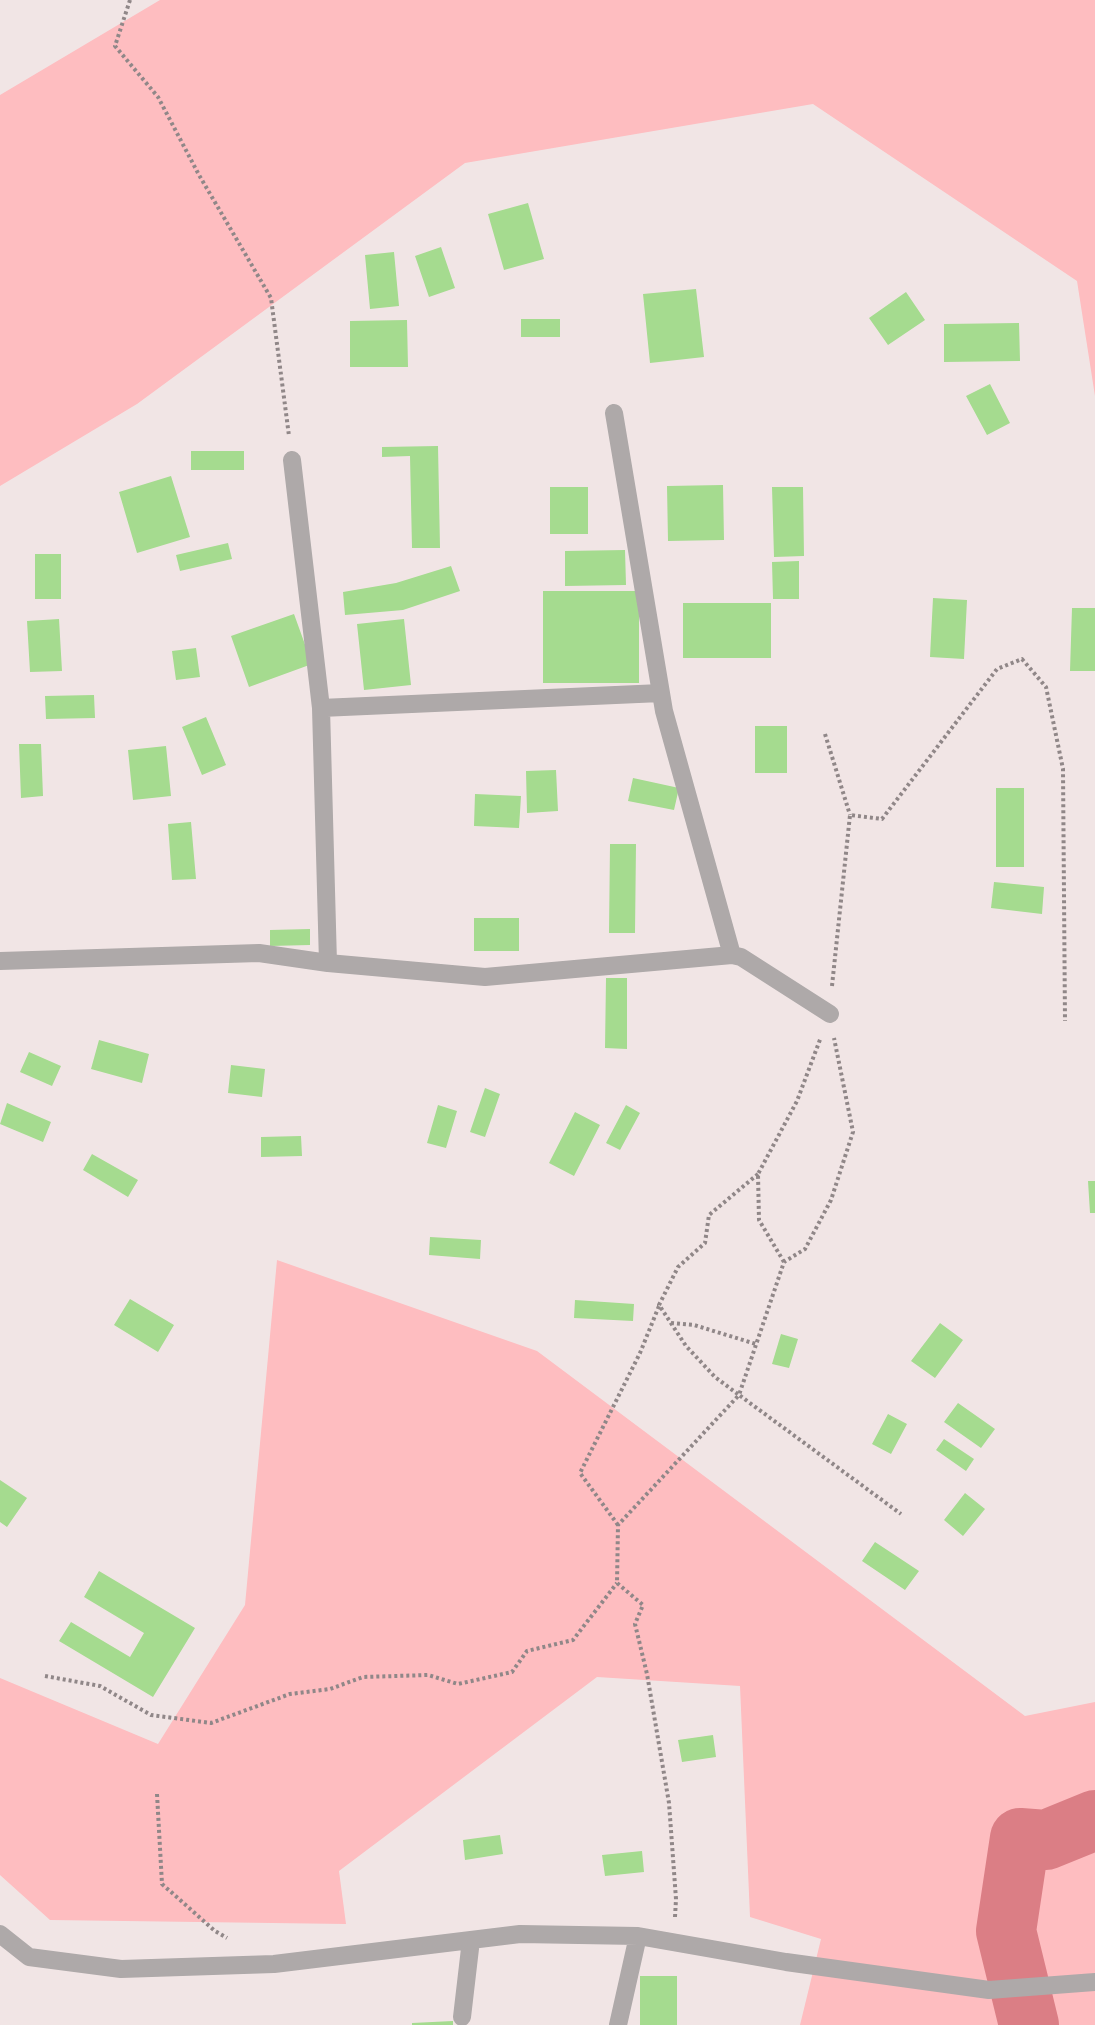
<!DOCTYPE html>
<html>
<head>
<meta charset="utf-8">
<style>
	body { margin:0 }
	canvas { display:block; background:#f1e5e5 }
</style>
</head>
<body>
<canvas width="1095" height="2025"></canvas>
<script>
const ctx = document.querySelector('canvas').getContext('2d');
ctx.lineJoin = 'round';
function paint(path, color) {
  ctx.fillStyle = color;
  ctx.fill(path, 'evenodd');
}
function toPath(rows) {
  const path = new Path2D();
  for (const r of rows) {
    path.moveTo(r[0], r[1]);
    for (let i = 2; i < r.length; i += 2) path.lineTo(r[i], r[i + 1]);
  }
  return path;
}
function trace(path, color, width, dash) {
  ctx.strokeStyle = color;
  ctx.lineWidth = width;
  ctx.lineCap = dash ? 'butt' : 'round';
  ctx.setLineDash(dash || []);
  ctx.stroke(path);
}
paint(toPath([
	[160,0,1095,0,1095,396,1077,281,813,104,465,163,137,404,0,486,0,95],
	[277,1260,537,1351,1025,1716,1095,1702,1095,2025,800,2025,821,1939,750,1917,740,1686,597,1677,339,1871,346,1924,50,1920,0,1875,0,1678,158,1744,245,1605]
]), '#febdc0');
trace(toPath([
	[1029,2025,1006,1931,1020,1838,1046,1840,1095,1820]
]), '#db7e85', 60);
paint(toPath([
	[528,203,544,259,504,270,488,214],
	[441,247,455,288,429,297,415,256],
	[394,252,399,306,370,309,365,255],
	[696,289,704,357,650,363,643,294],
	[906,292,925,320,888,345,869,318],
	[521,319,560,319,560,337,521,337],
	[407,320,408,367,350,367,350,321],
	[1019,323,1020,361,944,362,944,324],
	[990,384,1010,423,987,435,966,396],
	[438,446,440,548,412,548,410,456,382,457,382,447],
	[191,451,244,451,244,470,191,470],
	[171,476,190,537,137,553,119,492],
	[723,485,724,540,668,541,667,486],
	[550,487,588,487,588,534,550,534],
	[772,487,803,487,804,556,774,557],
	[228,543,232,559,180,571,176,555],
	[625,550,626,585,565,586,565,551],
	[35,554,61,554,61,599,35,599],
	[799,561,799,599,773,599,772,562],
	[451,566,460,591,403,610,345,615,343,592,396,583],
	[543,591,639,591,639,683,543,683],
	[933,598,967,600,964,659,930,657],
	[683,603,771,603,771,658,683,658],
	[1072,608,1095,608,1095,671,1070,671],
	[294,614,312,664,249,687,231,636],
	[59,619,62,671,30,672,27,621],
	[404,619,411,685,364,690,357,624],
	[196,648,200,677,176,680,172,651],
	[94,695,95,718,46,719,45,696],
	[206,717,226,765,202,775,182,727],
	[755,726,787,726,787,773,755,773],
	[19,744,41,744,43,796,21,798],
	[166,746,171,796,133,800,128,750],
	[556,770,558,811,527,813,526,771],
	[633,778,679,788,674,810,628,801],
	[996,788,1024,788,1024,867,996,867],
	[475,794,521,796,519,828,474,826],
	[191,822,196,879,172,880,168,824],
	[610,844,636,844,635,933,609,933],
	[994,882,1044,887,1042,914,991,908],
	[474,918,519,918,519,951,474,951],
	[310,929,310,945,270,946,270,930],
	[606,978,627,978,627,1049,605,1048],
	[99,1040,149,1054,142,1083,91,1069],
	[29,1052,61,1066,52,1086,20,1072],
	[231,1065,265,1069,262,1097,228,1093],
	[485,1088,500,1094,485,1137,470,1132],
	[7,1103,51,1122,43,1142,0,1124],
	[438,1105,457,1111,446,1148,427,1143],
	[626,1105,640,1113,620,1150,606,1143],
	[575,1112,600,1125,574,1176,549,1163],
	[301,1136,302,1156,261,1157,261,1137],
	[92,1154,138,1180,128,1197,83,1170],
	[1088,1181,1095,1181,1095,1213,1090,1213],
	[430,1237,481,1240,480,1259,429,1255],
	[130,1299,174,1325,158,1352,114,1325],
	[575,1300,634,1304,633,1321,574,1318],
	[940,1323,963,1340,935,1378,911,1361],
	[781,1334,798,1339,789,1368,772,1364],
	[958,1403,995,1429,981,1448,944,1422],
	[888,1414,907,1424,891,1454,872,1444],
	[944,1439,974,1459,966,1471,936,1450],
	[0,1480,27,1498,7,1527,0,1522],
	[965,1493,985,1509,963,1536,944,1520],
	[875,1542,919,1571,905,1590,862,1561],
	[99,1571,195,1628,153,1697,59,1641,71,1622,130,1657,144,1633,84,1597],
	[713,1735,716,1757,682,1762,678,1740],
	[500,1835,503,1854,465,1860,463,1840],
	[642,1851,644,1872,605,1876,602,1855],
	[640,1976,677,1976,677,2025,640,2025],
	[453,2021,453,2025,412,2025,412,2023]
]), '#a5db8f');
trace(toPath([
	[130,0,115,46,158,97,199,175,271,298,289,436],
	[825,734,850,815],
	[832,986,850,815,882,819,997,669,1022,659,1046,687,1063,769,1065,1021],
	[758,1174,709,1215,705,1243,678,1267,659,1305,686,1346,715,1377,739,1395,784,1262,805,1249,831,1200,853,1132,834,1038],
	[784,1262,759,1220,758,1174,797,1101,821,1037],
	[671,1323,694,1325,756,1344],
	[618,1525,580,1473,640,1353,659,1306],
	[45,1676,100,1686,151,1715,211,1723,290,1694,330,1689,363,1677,428,1675,458,1684,512,1672,527,1651,573,1640,617,1583],
	[157,1794,162,1884,215,1931,227,1938],
	[675,1917,676,1899,669,1803,647,1674,635,1624,643,1605,617,1583,618,1525,739,1395,901,1514]
]), '#908788', 4, [3, 3]);
trace(toPath([
	[614,413,664,711,732,955],
	[292,460,321,708,328,963],
	[321,708,661,693],
	[0,961,259,953,328,963,485,977,732,955,741,957,830,1014],
	[0,1934,29,1957,121,1969,274,1964,520,1934,638,1936,786,1962,989,1990,1095,1982],
	[462,2017,471,1940],
	[618,2025,638,1936]
]), '#aea9a9', 18);
</script>
</body>
</html>
